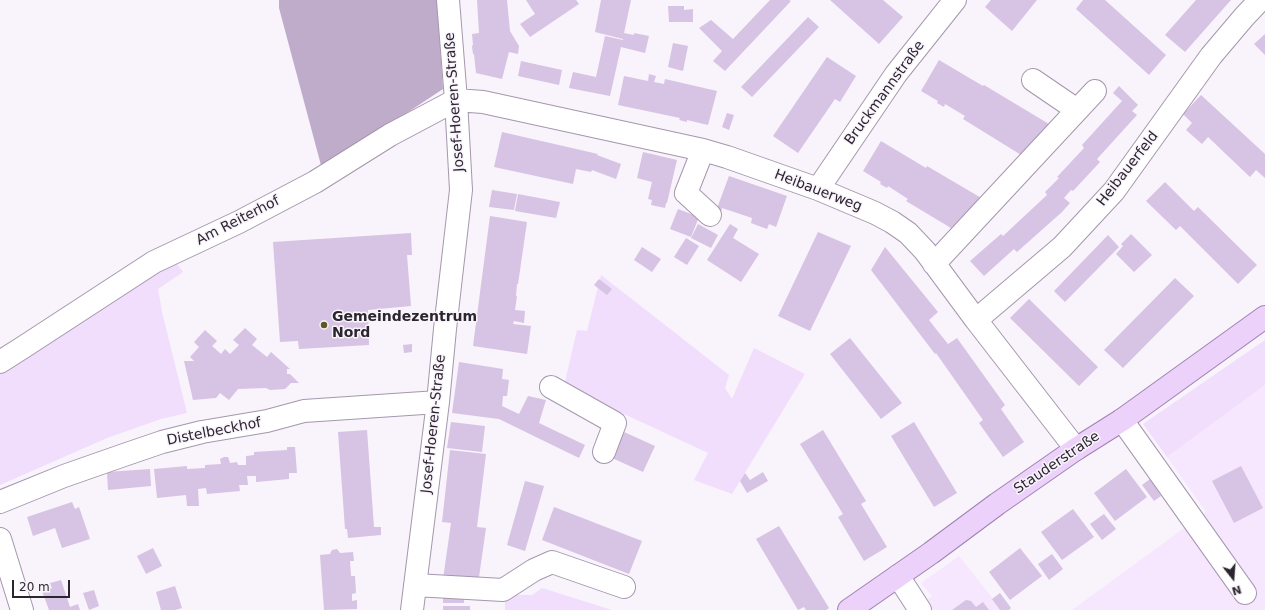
<!DOCTYPE html>
<html>
<head>
<meta charset="utf-8">
<style>
	body { margin:0 }
	#map { position:relative; width:1265px; height:610px; overflow:hidden; background:#f9f3fc; font-family:"DejaVu Sans",sans-serif }
	canvas { display:block }
	.north { position:absolute; left:1213px; top:558px; width:40px; height:40px; -webkit-text-stroke:3px #f9f3fc; paint-order:stroke; rotate:163deg; font-size:11px; font-weight:700; line-height:16px; text-align:center; color:#2b262e }
	.north::after { content:''; display:block; margin:auto; width:14px; height:18px; background:#2b262e; clip-path:polygon(50% 0,100% 100%,50% 72%,0 100%) }
	.scale { position:absolute; left:12px; top:580px; width:58px; height:18px; box-sizing:border-box; border:2px solid #2b262e; border-top:0; padding-left:5px; font-size:12px; line-height:14px; white-space:nowrap; color:#2b262e; -webkit-text-stroke:3px #f9f3fc; paint-order:stroke }
</style>
</head>
<body>
<div id="map">
<canvas width="1265" height="610"></canvas>
<div class="north">N</div>
<div class="scale">20 m</div>
</div>
<script>
const ctx = document.querySelector('canvas').getContext('2d');
ctx.lineJoin = 'round';
function paint(path, color) {
  ctx.fillStyle = color;
  ctx.fill(path, 'evenodd');
}
function toPath(rows) {
  const path = new Path2D();
  for (const r of rows) {
    path.moveTo(r[0], r[1]);
    for (let i = 2; i < r.length; i += 2) path.lineTo(r[i], r[i + 1]);
  }
  return path;
}
function trace(path, color, width, dash) {
  ctx.strokeStyle = color;
  ctx.lineWidth = width;
  ctx.lineCap = dash ? 'butt' : 'round';
  ctx.setLineDash(dash || []);
  ctx.stroke(path);
}
function drawText(font, color, halo, rows, align = 'center') {
  ctx.font = font + ' "DejaVu Sans",sans-serif';
  ctx.lineWidth = 3;
  ctx.setLineDash([]);
  ctx.textBaseline = 'middle';
  ctx.strokeStyle = halo;
  ctx.fillStyle = color;
  for (const [text, x, y, turn = 0] of rows) {
    ctx.save();
    ctx.translate(x, y);
    ctx.rotate((+turn || 0) * Math.PI / 180);
    ctx.textAlign = isNaN(turn) ? turn : align;
    if (halo) ctx.strokeText(text, 0, 0);
    ctx.fillText(text, 0, 0);
    ctx.restore();
  }
}
paint(toPath([
	[1265,385,1265,610,1072,610,1206,512,1167,457],
	[959,556,1002,610,914,610,932,596,921,583]
]), '#f6e7ff');
paint(toPath([
	[174,260,183,272,158,289,162,312,187,413,161,419,107,438,0,485,0,368],
	[601,275,729,375,725,388,732,399,754,348,805,374,732,494,694,480,708,453,564,386,577,330,587,331],
	[1265,340,1265,385,1167,457,1143,424],
	[542,588,612,610,505,610,505,595,532,595]
]), '#f1ddfc');
paint(toPath([
	[279,0,437,0,443,89,322,169,279,8]
]), '#bfabca');
paint(toPath([
	[477,0,507,0,510,31,519,46,518,54,509,52,502,79,476,73,474,54,473,54,472,46,473,45,472,34,479,33],
	[526,0,576,0,579,4,530,37,520,24,535,14],
	[601,0,631,0,624,33,634,35,634,33,649,36,645,53,621,47,610,96,569,88,573,72,596,77,605,36,623,40,623,39,595,32],
	[770,0,789,0,791,1,725,71,713,61,722,51,699,28,711,20,733,39],
	[830,0,883,0,903,17,879,44],
	[991,0,1037,0,1012,31,985,7],
	[1083,0,1105,0,1166,55,1149,75,1076,9],
	[1196,0,1231,0,1185,52,1165,35],
	[668,6,684,6,684,10,693,9,693,22,669,22],
	[808,17,819,27,752,97,741,87],
	[1265,34,1265,55,1254,44],
	[673,43,688,46,683,71,668,67],
	[827,57,856,76,840,102,835,99,798,153,773,136],
	[939,60,983,86,984,85,1054,127,1026,158,963,119,965,116,945,104,944,107,937,103,938,101,921,91],
	[521,61,562,70,559,85,518,76],
	[649,74,656,76,654,82,664,84,665,79,717,91,708,125,687,120,687,122,679,120,680,118,618,105,624,76,648,81],
	[1119,86,1138,105,1132,111,1137,115,1097,159,1100,162,1073,191,1071,190,1064,198,1070,203,1062,212,1017,252,1014,249,984,276,970,261,1001,234,1003,236,1047,195,1045,192,1059,178,1057,177,1084,148,1082,145,1122,101,1113,93],
	[1201,95,1265,154,1265,178,1256,170,1250,177,1208,137,1202,144,1186,130,1192,123,1183,114],
	[727,113,734,115,729,130,722,127],
	[502,132,598,154,597,155,621,164,616,179,592,170,591,172,576,169,573,184,494,167],
	[881,141,926,168,927,166,983,199,956,231,906,201,908,199,888,186,887,188,880,184,881,182,863,171],
	[643,152,677,160,667,203,666,203,665,208,651,205,652,200,648,199,652,182,637,178],
	[729,176,787,196,776,227,769,224,767,229,751,223,752,218,722,208,721,212,716,211],
	[1165,182,1194,211,1198,207,1257,265,1238,284,1180,226,1176,230,1146,201],
	[492,190,517,194,514,210,489,207],
	[518,194,560,202,556,218,515,211],
	[678,209,699,217,691,237,670,229],
	[490,216,527,222,518,284,517,284,516,296,517,296,515,310,525,311,524,323,514,321,513,324,531,326,527,354,473,346],
	[698,224,718,235,711,248,691,238],
	[730,224,738,229,733,238,759,254,741,282,707,260],
	[818,232,851,246,810,331,778,316],
	[411,233,412,255,407,255,411,306,368,310,369,345,299,349,298,341,280,342,273,242],
	[1131,234,1152,255,1134,272,1116,254,1123,246,1121,244],
	[1108,235,1119,247,1065,302,1054,291],
	[686,238,699,246,687,265,674,257],
	[642,247,661,259,652,272,634,260],
	[885,247,938,312,929,320,936,329,948,344,957,338,1005,405,1001,409,1024,442,1003,457,979,423,983,420,936,353,935,354,871,270],
	[1175,278,1194,296,1123,368,1104,350],
	[599,279,612,289,607,295,594,285],
	[1029,299,1098,367,1079,386,1010,318],
	[245,328,257,339,252,345,267,357,271,352,290,369,287,369,287,374,290,374,299,383,291,383,285,389,270,390,266,388,238,389,229,400,220,393,216,398,193,400,184,361,194,361,190,357,199,347,194,342,205,330,217,341,212,346,221,354,225,349,230,354,239,345,233,340],
	[850,338,902,403,881,419,830,354],
	[412,344,412,352,404,353,403,345],
	[459,362,503,369,502,379,509,380,507,396,503,396,502,406,519,414,528,396,546,400,539,423,585,445,579,458,499,419,452,413],
	[451,422,485,426,482,452,447,448],
	[914,422,957,493,934,507,891,436],
	[367,430,374,527,381,527,381,535,348,538,347,529,345,529,338,432],
	[823,430,866,501,861,504,887,547,864,561,838,517,843,514,800,444],
	[624,432,655,446,643,472,612,458],
	[287,447,295,447,297,473,289,473,289,479,256,482,256,476,247,476,248,485,239,485,240,491,207,494,206,488,198,489,199,506,187,506,186,495,157,498,154,469,187,466,187,469,205,468,205,465,221,464,220,459,224,457,228,457,230,463,237,462,238,465,246,465,246,456,254,455,254,452,287,450],
	[450,450,486,454,477,527,486,528,478,584,443,579,451,523,442,522],
	[1241,466,1263,508,1234,523,1212,481],
	[150,469,151,486,108,490,107,472],
	[1126,469,1147,497,1115,521,1094,493],
	[763,472,768,481,747,493,740,481,745,473,750,480],
	[1150,479,1161,496,1154,501,1142,485],
	[525,481,544,486,525,551,507,545],
	[72,502,75,509,79,507,90,539,62,548,55,528,33,536,27,517],
	[554,507,642,541,629,574,542,540],
	[1073,509,1094,537,1062,560,1041,532],
	[1104,514,1116,529,1102,540,1090,524],
	[779,526,829,608,826,610,806,610,804,607,798,610,756,539],
	[153,548,162,566,146,574,137,556],
	[1020,548,1042,576,1010,600,989,572],
	[337,549,340,553,353,552,354,561,350,561,351,576,355,576,356,593,352,594,352,601,357,600,357,609,324,610,320,555,330,554,332,550],
	[1052,554,1063,569,1049,580,1038,564],
	[61,580,70,607,78,604,80,610,49,610,42,591,52,588,50,583],
	[175,586,182,608,175,610,161,610,156,592],
	[94,590,99,606,89,610,83,593],
	[1000,593,1011,608,1009,610,1000,610,992,599],
	[443,594,464,594,464,603,443,603],
	[966,600,971,601,976,607,983,602,989,610,952,610],
	[443,606,470,606,470,610,443,610]
]), '#d7c3e3');
const minor = toPath([
	[1033,80,1077,110],
	[703,150,686,193,710,215],
	[818,189,896,74,955,0],
	[934,264,1095,91],
	[976,320,1062,247,1114,191,1211,56,1244,17,1260,0],
	[0,362,22,348,154,262,239,222,315,182,390,135,456,100,483,102,703,150,727,157,818,189,875,213,892,222,908,233,925,251,976,320,1076,449],
	[551,387,615,423,604,452],
	[1122,420,1245,593],
	[0,502,64,476,124,455,162,442,202,432,267,421,304,411,438,402],
	[0,539,22,610],
	[898,576,920,610],
	[415,585,503,590,534,570,552,562,624,587],
	[412,610,438,402,445,329,461,190,456,100,448,0]
]);
const major = toPath([
	[849,610,931,553,997,504,1076,449,1122,420,1265,317]
]);
trace(minor, '#a597ad', 24);
trace(major, '#a182b2', 24);
trace(minor, '#fff', 22);
trace(major, '#ecd2fb', 22);
for (const [x, y, r, color] of [
	[324,325,4,"#5d5723"]
]) {
  const dot = new Path2D();
  dot.arc(x, y, r, 0, 2 * Math.PI);
  ctx.fillStyle = color;
  ctx.fill(dot);
  trace(dot, '#f9f3fc', 1.5);
}
drawText('14px', '#2b262e', '#f9f3fc', [
	["Bruckmannstraße",885,93,-54],
	["Josef-Hoeren-Straße",455,102,-94],
	["Heibauerfeld",1128,169,-52],
	["Heibauerweg",818,191,21],
	["Am Reiterhof",238,221,-27],
	["Josef-Hoeren-Straße",434,424,-84],
	["Distelbeckhof",214,432,-11],
	["Stauderstraße",1057,463,-34]
]);
drawText('bold 14px', '#2b262e', '#f9f3fc', [
	["Gemeindezentrum",332,317],
	["Nord",332,333]
], 'left');
</script>
</body>
</html>
